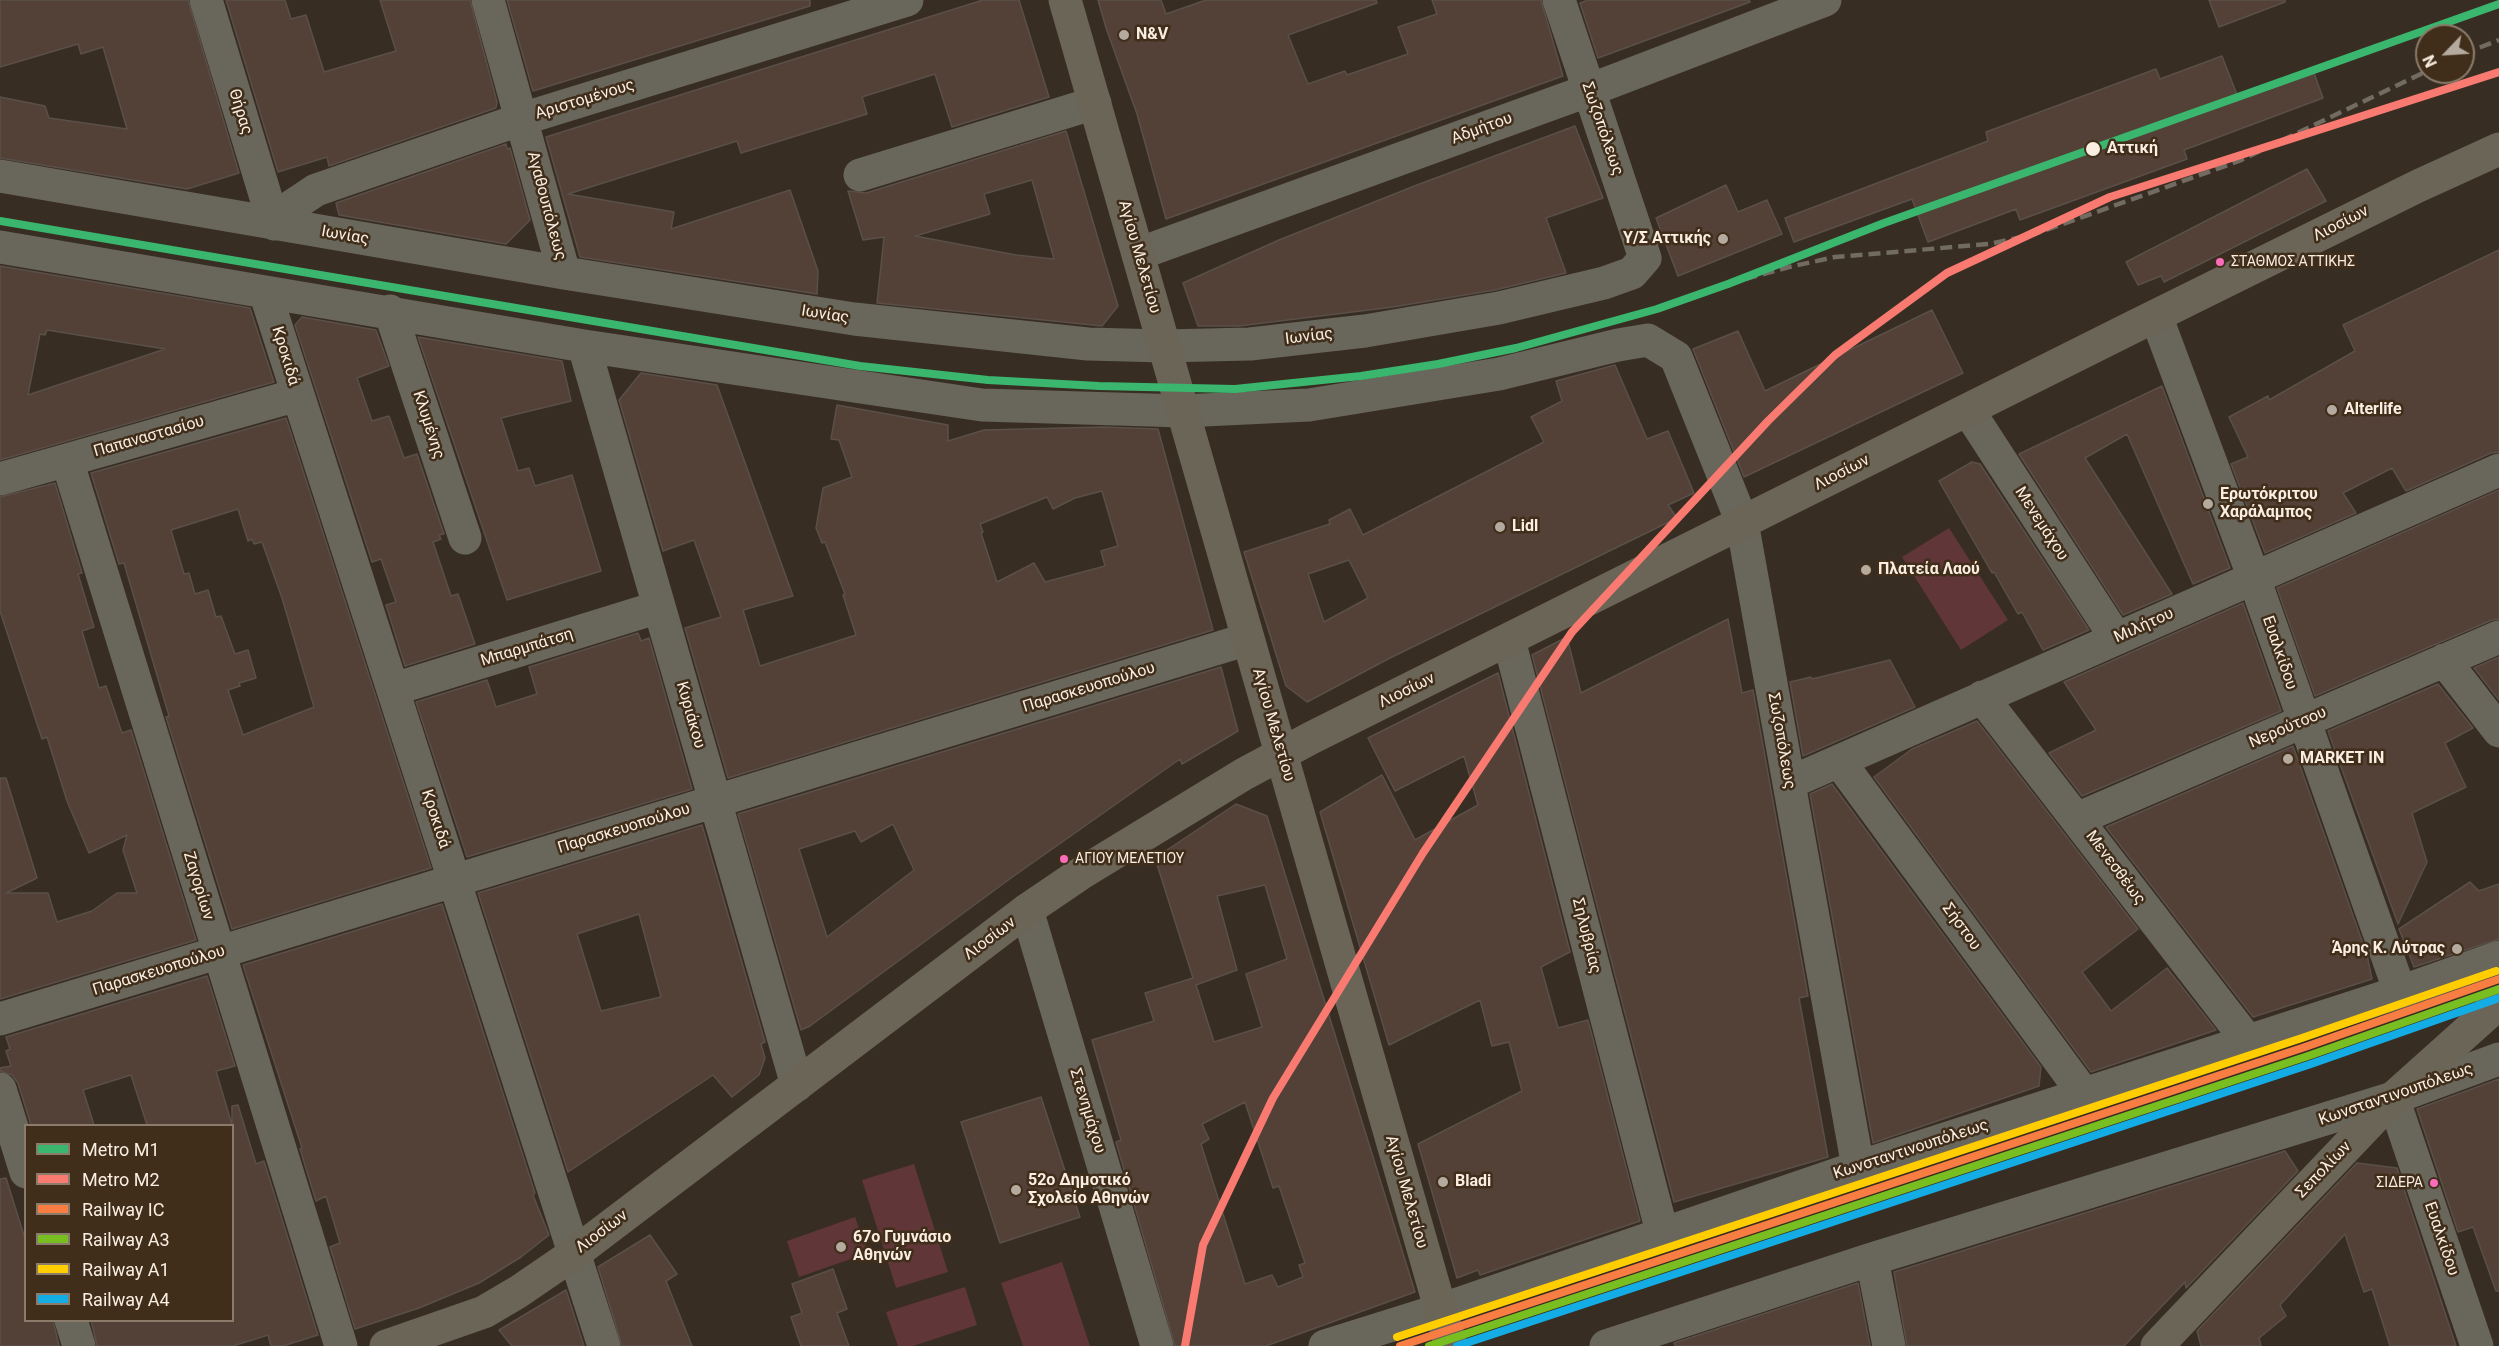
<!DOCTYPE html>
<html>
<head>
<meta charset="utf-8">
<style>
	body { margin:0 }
	#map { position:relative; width:2499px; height:1346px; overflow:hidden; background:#382d22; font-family:Roboto,sans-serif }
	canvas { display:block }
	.legend { position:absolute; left:24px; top:1124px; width:210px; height:198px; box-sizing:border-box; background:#402e1a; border:2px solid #8a7b6a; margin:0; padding:8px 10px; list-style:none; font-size:18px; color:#f9eee1 }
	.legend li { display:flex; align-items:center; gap:12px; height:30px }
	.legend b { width:30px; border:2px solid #8a7b6a }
	.north { position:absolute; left:2415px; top:24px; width:60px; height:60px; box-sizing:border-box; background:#402e1a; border:2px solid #8a7b6a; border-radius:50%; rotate:245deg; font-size:16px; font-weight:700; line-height:24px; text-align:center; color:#f9eee1 }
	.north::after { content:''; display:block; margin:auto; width:21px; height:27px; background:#b5aa9e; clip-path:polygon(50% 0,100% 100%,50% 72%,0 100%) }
</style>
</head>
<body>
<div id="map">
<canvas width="2499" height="1346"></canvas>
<ul class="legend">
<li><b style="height:8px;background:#3ab66e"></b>Metro Μ1</li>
<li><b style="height:8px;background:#f97a71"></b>Metro Μ2</li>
<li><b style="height:8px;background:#f77d43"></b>Railway IC</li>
<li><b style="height:8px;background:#78be20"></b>Railway A3</li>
<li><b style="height:8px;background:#ffcd00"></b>Railway A1</li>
<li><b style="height:8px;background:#13ace5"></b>Railway A4</li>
</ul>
<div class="north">N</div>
</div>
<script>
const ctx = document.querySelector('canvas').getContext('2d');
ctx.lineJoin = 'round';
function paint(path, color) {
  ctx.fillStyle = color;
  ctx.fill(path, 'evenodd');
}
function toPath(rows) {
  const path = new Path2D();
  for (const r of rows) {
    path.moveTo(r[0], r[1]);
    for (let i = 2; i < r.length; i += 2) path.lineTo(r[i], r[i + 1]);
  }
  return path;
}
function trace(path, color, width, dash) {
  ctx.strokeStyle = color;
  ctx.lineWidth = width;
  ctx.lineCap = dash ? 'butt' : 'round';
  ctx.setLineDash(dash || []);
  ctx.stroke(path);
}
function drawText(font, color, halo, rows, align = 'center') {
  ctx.font = font + ' Roboto,sans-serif';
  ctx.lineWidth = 5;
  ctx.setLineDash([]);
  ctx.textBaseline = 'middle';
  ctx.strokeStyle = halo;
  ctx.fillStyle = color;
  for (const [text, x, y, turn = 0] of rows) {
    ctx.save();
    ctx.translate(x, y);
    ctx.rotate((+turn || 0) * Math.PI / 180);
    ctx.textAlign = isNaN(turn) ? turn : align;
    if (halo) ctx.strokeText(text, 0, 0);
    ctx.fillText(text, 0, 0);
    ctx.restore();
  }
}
paint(toPath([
	[1949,528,2008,620,1961,650,1902,557],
	[914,1164,948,1272,896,1288,862,1180],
	[855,1217,868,1253,799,1277,787,1241],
	[1062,1262,1090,1346,1023,1346,1001,1283],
	[965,1287,977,1325,913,1346,898,1346,886,1312]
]), '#603639');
const building = toPath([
	[0,0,188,0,239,173,187,189,0,158,0,97,45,106,49,118,127,129,103,47,81,54,78,44,0,67,0,0],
	[226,0,285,0,291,19,306,15,324,72,396,51,380,0,470,0,497,102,496,108,329,166,327,157,278,172,226,0],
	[507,0,810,0,810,6,533,91,507,0],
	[983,0,1019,0,1049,97,952,127,935,74,862,97,867,114,741,153,737,141,568,194,674,212,671,229,790,190,818,271,817,294,580,257,546,137,983,0],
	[1098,0,1161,0,1166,14,1206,0,1376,0,1377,3,1288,35,1308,84,1345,71,1347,75,1408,54,1398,27,1437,14,1432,0,1541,0,1563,76,1166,219,1137,114,1106,28,1098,0],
	[1588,0,1749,0,1750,2,1598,58,1580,3,1588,0],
	[2209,0,2285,0,2285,2,2219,27,2209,0],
	[2222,56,2239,100,2314,73,2323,98,2184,150,2187,159,2020,220,2016,209,1928,242,1912,199,1794,242,1785,218,1988,141,1986,132,2156,69,2160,79,2222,56],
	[1575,126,1603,198,1546,218,1566,273,1495,290,1393,307,1239,326,1198,326,1183,283,1279,240,1417,185,1575,126],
	[1066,131,1118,306,1102,326,877,303,884,237,863,240,848,191,866,193,1066,131],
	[1032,180,1054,259,1016,255,915,236,990,214,984,194,1032,180],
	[506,144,507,149,510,148,530,220,506,244,339,215,336,203,506,144],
	[2307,169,2326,201,2164,282,2161,276,2138,285,2126,262,2307,169],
	[1726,185,1738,212,1767,200,1782,234,1678,276,1656,218,1726,185],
	[2499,250,2499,452,2491,453,2406,491,2392,468,2343,493,2356,513,2265,553,2231,464,2248,457,2229,417,2268,396,2269,400,2355,351,2343,325,2499,250],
	[0,266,250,308,274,382,0,460,0,266],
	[47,330,165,349,28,395,40,334,45,335,47,330],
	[1932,310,1963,373,1744,477,1693,349,1738,331,1765,391,1932,310],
	[302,317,376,330,389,366,357,378,372,421,389,416,404,458,417,454,444,534,439,535,441,539,433,542,451,596,458,594,475,644,405,666,386,605,396,602,381,559,372,562,295,325,302,317],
	[418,337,562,361,571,401,501,418,518,471,529,468,535,486,572,475,601,571,507,600,418,337],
	[1615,365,1647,439,1668,431,1694,493,1668,505,1677,518,1390,658,1307,702,1286,686,1244,552,1330,524,1329,520,1350,509,1363,535,1544,442,1531,417,1562,401,1556,381,1615,365],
	[1349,560,1368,598,1324,622,1308,574,1349,560],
	[641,373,717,385,793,596,743,610,760,666,856,635,843,595,845,594,825,542,822,543,816,528,823,488,852,477,839,440,831,439,837,405,948,425,948,441,984,430,1103,427,1158,429,1213,630,728,778,685,628,721,617,694,540,663,551,619,400,641,373],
	[1102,491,1118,546,1101,551,1105,566,1045,582,1034,563,997,582,981,533,983,532,980,524,1047,497,1053,509,1075,498,1102,491],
	[2162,386,2230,568,2193,584,2127,434,2085,458,2172,594,2123,615,2019,454,2162,386],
	[286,418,431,868,232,929,166,717,169,716,124,563,119,564,91,473,286,418],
	[238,509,248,541,252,539,254,544,262,542,282,598,314,707,243,735,228,690,240,686,239,683,256,678,248,650,235,654,221,616,216,617,208,590,195,594,189,573,184,574,171,530,238,509],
	[1972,462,1980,464,2089,630,2043,650,2022,612,2018,614,1994,572,1992,573,1939,481,1972,462],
	[55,483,82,573,78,574,94,627,82,631,99,688,106,686,122,733,131,730,196,940,0,999,0,778,6,778,37,878,6,893,48,893,57,922,92,911,117,893,137,893,123,850,127,835,89,853,67,801,47,737,42,739,0,611,0,497,55,483],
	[2499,490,2499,619,2492,620,2315,696,2277,588,2499,490],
	[2243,603,2281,711,2082,796,2049,753,2096,730,2064,682,2243,603],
	[1728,619,1742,693,1753,690,1808,996,1799,998,1828,1157,1674,1202,1532,655,1567,637,1581,693,1728,619],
	[638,633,641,641,649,638,692,789,467,857,416,702,487,680,496,707,537,694,529,667,638,633],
	[2499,657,2499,700,2474,668,2499,657],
	[1890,660,1915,707,1803,756,1790,682,1811,677,1812,679,1890,660],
	[1221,667,1238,731,1182,764,1180,759,1011,878,810,1026,801,1030,738,814,1221,667],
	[893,824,914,870,827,937,799,849,855,831,861,842,893,824],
	[1498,673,1570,952,1541,967,1558,1028,1588,1020,1640,1221,1480,1275,1478,1270,1457,1278,1418,1144,1522,1091,1509,1042,1492,1046,1480,1000,1389,1045,1320,812,1382,775,1415,840,1478,805,1464,756,1395,791,1368,738,1498,673],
	[2438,684,2473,728,2445,743,2466,787,2412,813,2427,862,2398,924,2328,731,2438,684],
	[1977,721,2138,929,2082,972,2111,1011,2167,968,2216,1030,2091,1072,1874,777,1912,749,1977,721],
	[2293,746,2367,955,2372,979,2253,1017,2106,827,2293,746],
	[1832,784,2041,1067,2039,1086,1873,1143,1810,794,1832,784],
	[1236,804,1267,816,1415,1292,1266,1346,1175,1346,1116,1142,1121,1140,1092,1040,1154,1021,1145,993,1193,978,1155,858,1236,804],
	[1265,885,1287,959,1246,974,1262,1027,1214,1042,1196,985,1237,970,1217,896,1265,885],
	[1245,1102,1273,1188,1279,1186,1305,1263,1299,1265,1303,1277,1278,1287,1272,1275,1245,1284,1201,1144,1209,1139,1202,1124,1245,1102],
	[702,825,765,1042,761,1044,765,1058,759,1075,732,1097,713,1075,568,1172,478,893,702,825],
	[639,914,661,997,601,1011,577,934,639,914],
	[2470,882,2479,891,2499,884,2499,939,2414,967,2399,929,2470,882],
	[442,904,535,1193,533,1195,549,1235,521,1257,479,1283,419,1308,355,1329,330,1247,340,1243,326,1196,316,1201,300,1149,302,1148,243,965,442,904],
	[207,976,235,1066,216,1071,232,1125,232,1106,238,1105,256,1164,264,1161,318,1335,283,1346,271,1346,268,1335,233,1346,97,1346,91,1320,232,1320,232,1125,147,1125,131,1075,83,1090,94,1125,31,1125,18,1083,12,1075,0,1071,0,1068,11,1066,6,1051,10,1049,6,1037,207,976],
	[2499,1079,2499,1291,2496,1291,2473,1227,2458,1232,2417,1109,2499,1079],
	[1041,1097,1080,1217,1000,1243,961,1122,1041,1097],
	[2285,1151,2298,1171,2186,1288,2185,1282,2124,1346,1907,1346,1894,1272,2285,1151],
	[2357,1163,2397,1168,2456,1346,2390,1346,2372,1289,2364,1292,2345,1234,2280,1305,2286,1316,2259,1338,2261,1346,2201,1346,2197,1331,2357,1163],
	[6,1178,26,1242,26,1320,53,1320,59,1346,0,1346,0,1179,6,1178],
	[650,1235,677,1274,666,1281,692,1346,622,1346,598,1267,650,1235],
	[833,1269,847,1309,837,1313,849,1346,801,1346,791,1317,802,1313,792,1284,833,1269],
	[1858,1283,1870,1346,1675,1346,1674,1343,1858,1283],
	[566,1290,584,1346,512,1346,499,1330,566,1290]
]);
paint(building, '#534037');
trace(building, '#5a5049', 1.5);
trace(toPath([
	[206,0,274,224,292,206,316,190,522,119,907,0],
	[488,0,564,273],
	[860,175,1095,103],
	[0,176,564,273,854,319,1088,344,1164,346,1250,344,1365,331,1499,308,1604,283,1632,273,1645,258,1559,0],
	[0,247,584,346,982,405,1183,411,1309,405,1499,374,1618,345,1648,340,1676,357,1742,522,1858,1167],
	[1138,254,1587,91,1825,0],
	[265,292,604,1346],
	[390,311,465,538],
	[2156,316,2254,578,2400,992],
	[584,346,797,1085],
	[1968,410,2116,638],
	[67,460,341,1346],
	[0,479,297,395],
	[1509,640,1662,1232],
	[2444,660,2499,731],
	[394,689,659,607],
	[1982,697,2247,1040],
	[1839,761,2084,1094],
	[1789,783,2499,470],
	[2077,819,2499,637],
	[1027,910,1157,1346],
	[0,1019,1248,639],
	[0,1089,26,1172],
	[2393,1098,2477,1346],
	[1872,1259,1889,1346],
	[71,1320,79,1346],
	[1325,1346,1440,1310,1858,1167,2400,992,2499,957],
	[1606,1346,1872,1259,2393,1098,2499,1059]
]), '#69665b', 33);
trace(toPath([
	[1065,0,1451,1346],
	[386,1346,484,1312,518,1292,575,1253,1027,910,1080,874,1244,774,1311,738,2135,326,2418,186,2499,149],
	[2157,1346,2393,1098,2499,1003]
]), '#6b6557', 33);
trace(toPath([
	[2463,54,2499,40],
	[1728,284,1789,267,1835,257,1989,244,2035,234,2239,161,2427,71]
]), '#716b62', 4.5, [12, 6]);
trace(toPath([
	[1400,1346,2305,1047,2499,979]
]), '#f77d43', 8);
trace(toPath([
	[1429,1346,2308,1056,2499,989]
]), '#78be20', 8);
trace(toPath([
	[1397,1337,2302,1038,2496,971]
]), '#ffcd00', 8);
trace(toPath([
	[1457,1346,2311,1064,2499,998]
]), '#13ace5', 8);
trace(toPath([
	[0,221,860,366,988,380,1099,386,1235,389,1361,376,1438,364,1516,348,1657,309,1728,284,1884,223,2499,4]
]), '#3ab66e', 8);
trace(toPath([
	[1185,1346,1203,1245,1273,1098,1423,853,1572,632,1768,421,1835,355,1947,273,2110,197,2499,72]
]), '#f97a71', 8);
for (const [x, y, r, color] of [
	[1124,35,6,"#b5aa9e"],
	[2093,149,8,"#f9eee1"],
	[1723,239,6,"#b5aa9e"],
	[2220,262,5,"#fb6dba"],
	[2332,410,6,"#b5aa9e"],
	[2208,504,6,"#b5aa9e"],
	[1500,527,6,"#b5aa9e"],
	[1866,570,6,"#b5aa9e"],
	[2288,759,6,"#b5aa9e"],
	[1064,859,5,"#fb6dba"],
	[2457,949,6,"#b5aa9e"],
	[1443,1182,6,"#b5aa9e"],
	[2434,1183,5,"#fb6dba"],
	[1016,1190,6,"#b5aa9e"],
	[841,1247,6,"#b5aa9e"]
]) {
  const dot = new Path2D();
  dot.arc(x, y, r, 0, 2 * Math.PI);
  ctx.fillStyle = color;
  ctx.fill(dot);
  trace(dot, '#402e1a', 2);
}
drawText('14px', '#f9eee1', '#402e1a', [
	["ΣΤΑΘΜΟΣ ΑΤΤΙΚΗΣ",2231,262],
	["ΑΓΙΟΥ ΜΕΛΕΤΙΟΥ",1075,859],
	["ΣΙΔΕΡΑ",2423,1183,"right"]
], 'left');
drawText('bold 16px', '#f9eee1', '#402e1a', [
	["N&V",1136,35],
	["Υ/Σ Αττικής",1711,239,"right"],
	["Alterlife",2344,410],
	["Ερωτόκριτου",2220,495],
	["Χαράλαμπος",2220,513],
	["Lidl",1512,527],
	["Πλατεία Λαού",1878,570],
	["MARKET IN",2300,759],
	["Άρης Κ. Λύτρας",2445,949,"right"],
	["52ο Δημοτικό",1028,1181],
	["Σχολείο Αθηνών",1028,1199],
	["Bladi",1455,1182],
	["67ο Γυμνάσιο",853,1238],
	["Αθηνών",853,1256]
], 'left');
drawText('16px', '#f9eee1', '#402e1a', [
	["Αριστομένους",585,100,-17],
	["Θήρας",240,112,73],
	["Αδμήτου",1482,129,-20],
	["Σωζοπόλεως",1602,129,71],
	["Αγαθουπόλεως",546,206,75],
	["Λιοσίων",2341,224,-27],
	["Ιωνίας",345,236,10],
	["Αγίου Μελετίου",1139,257,74],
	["Ιωνίας",825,315,9],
	["Ιωνίας",1309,337,-7],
	["Κροκιδά",285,356,73],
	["Κλυμένης",428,425,72],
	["Παπαναστασίου",149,437,-16],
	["Λιοσίων",1842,473,-27],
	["Μενεμάχου",2041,524,57],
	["Μιλήτου",2144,626,-24],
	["Μπαρμπάτση",527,648,-17],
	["Ευαλκίδου",2279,653,71],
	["Παρασκευοπούλου",1089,688,-17],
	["Λιοσίων",1407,691,-26],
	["Κυριάκου",690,715,74],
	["Αγίου Μελετίου",1273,725,74],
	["Νερούτσου",2288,728,-23],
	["Σωζοπόλεως",1781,741,80],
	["Κροκιδά",435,819,72],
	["Παρασκευοπούλου",624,829,-17],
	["Μενεσθέως",2115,868,53],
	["Ζαγορίων",198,886,73],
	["Σήστου",1961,927,54],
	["Σηλυβρίας",1586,936,76],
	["Λιοσίων",990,939,-37],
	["Παρασκευοπούλου",159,971,-17],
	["Κωνσταντινουπόλεως",2396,1095,-19],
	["Στενημάχου",1087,1111,73],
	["Κωνσταντινουπόλεως",1911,1150,-18],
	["Σεπολίων",2324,1170,-46],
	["Αγίου Μελετίου",1406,1192,74],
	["Λιοσίων",602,1232,-37],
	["Ευαλκίδου",2441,1239,71]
]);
drawText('bold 16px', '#f9eee1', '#402e1a', [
	["Αττική",2107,149]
], 'left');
</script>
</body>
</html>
